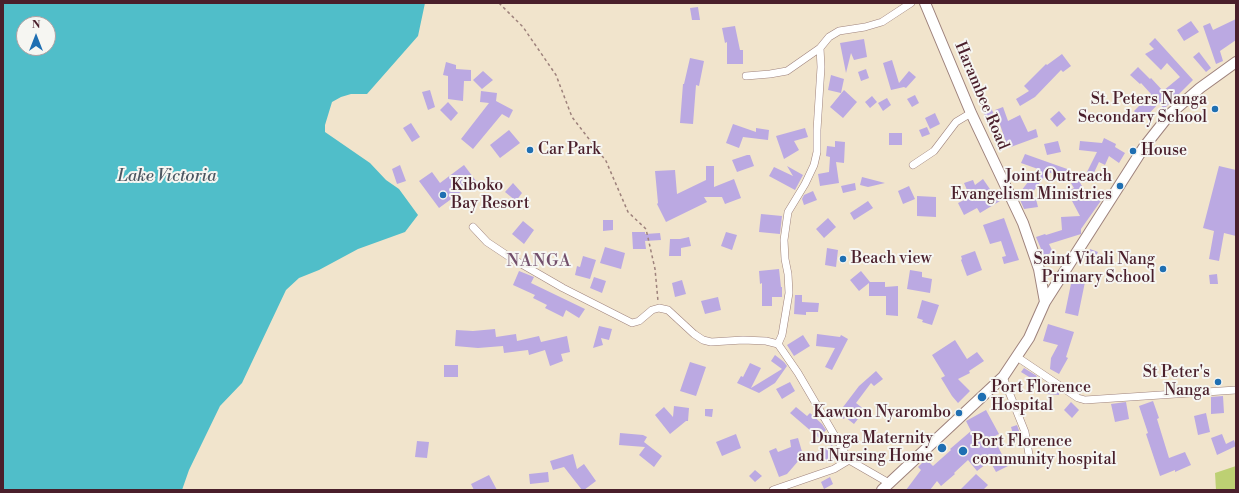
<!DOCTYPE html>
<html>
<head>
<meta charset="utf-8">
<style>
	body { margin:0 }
	#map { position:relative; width:1239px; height:493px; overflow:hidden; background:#f1e4cc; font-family:"Libre Bodoni",serif }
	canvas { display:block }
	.frame { position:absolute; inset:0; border:4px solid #4a1f2b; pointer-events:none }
	.north { position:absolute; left:16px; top:16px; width:40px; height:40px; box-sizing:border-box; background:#f6f6f2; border:1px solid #b1a0a2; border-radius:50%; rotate:0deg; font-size:11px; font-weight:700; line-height:16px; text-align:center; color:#4a1f2b }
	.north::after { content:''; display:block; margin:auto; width:14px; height:18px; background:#1f6fb2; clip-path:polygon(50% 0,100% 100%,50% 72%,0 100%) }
</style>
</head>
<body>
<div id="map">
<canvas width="1239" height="493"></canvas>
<div class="frame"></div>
<div class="north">N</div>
</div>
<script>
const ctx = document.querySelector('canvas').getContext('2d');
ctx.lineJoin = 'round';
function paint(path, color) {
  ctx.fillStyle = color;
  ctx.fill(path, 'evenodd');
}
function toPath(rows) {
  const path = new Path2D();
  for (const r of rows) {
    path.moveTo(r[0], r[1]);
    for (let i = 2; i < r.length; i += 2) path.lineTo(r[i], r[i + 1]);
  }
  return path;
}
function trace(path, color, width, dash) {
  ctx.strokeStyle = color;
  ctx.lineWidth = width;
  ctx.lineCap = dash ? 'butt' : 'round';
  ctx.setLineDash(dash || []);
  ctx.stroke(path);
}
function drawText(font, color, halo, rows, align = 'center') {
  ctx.font = font + ' "Libre Bodoni",serif';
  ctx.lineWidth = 4;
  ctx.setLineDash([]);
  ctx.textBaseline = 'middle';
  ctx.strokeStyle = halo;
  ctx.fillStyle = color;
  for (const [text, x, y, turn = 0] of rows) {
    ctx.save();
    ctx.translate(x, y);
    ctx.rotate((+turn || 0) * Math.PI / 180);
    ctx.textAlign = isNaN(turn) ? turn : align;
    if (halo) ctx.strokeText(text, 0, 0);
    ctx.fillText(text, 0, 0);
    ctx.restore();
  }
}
paint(toPath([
	[1236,466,1236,490,1216,490,1215,473]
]), '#bdd073');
paint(toPath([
	[3,3,425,3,418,36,367,94,351,94,341,97,332,102,325,125,325,132,370,163,386,180,399,189,418,215,405,232,358,249,319,270,299,278,286,290,242,383,220,406,189,470,182,490,3,490],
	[24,24,48,24,48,48,24,48]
]), '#50bec9');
paint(toPath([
	[698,7,700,20,692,20,690,8],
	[1236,19,1236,40,1220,51,1223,61,1216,64,1203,26,1210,23,1213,30],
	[1191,21,1199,32,1184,41,1177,30],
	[735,26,740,50,743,50,743,64,727,64,727,42,725,43,722,28],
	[1155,38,1193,80,1164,109,1159,103,1143,120,1134,111,1151,94,1141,83,1140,84,1130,75,1138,67,1150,79,1151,78,1163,91,1180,77,1167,63,1161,70,1145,54,1154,49,1149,44],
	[864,39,867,57,854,60,851,53,846,73,840,43],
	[1199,52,1211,68,1206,72,1193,57],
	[1062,54,1071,66,1063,72,1061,70,1035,97,1020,106,1016,99,1029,91,1024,86,1046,64,1047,65],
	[690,58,704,61,699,86,696,85,693,124,680,123,683,84,684,84],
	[892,60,899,83,909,71,916,77,906,88,904,87,891,90,883,63],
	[446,62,456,65,456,69,471,70,471,81,464,81,463,101,448,99,448,76,443,75],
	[866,69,869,78,861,81,858,72],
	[483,71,493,80,482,89,473,80],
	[831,75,844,79,841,93,828,90],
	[430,90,435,107,428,110,422,92],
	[844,90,857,102,843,118,830,107],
	[481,91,497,93,496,101,513,110,509,118,502,114,473,149,461,139,489,103,480,102],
	[915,95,919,103,912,107,907,99],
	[872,96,877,102,870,108,865,102],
	[887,98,891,105,883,111,878,103],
	[448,102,458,113,451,121,440,110],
	[989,104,994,114,986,117,981,108],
	[1003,107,1008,121,1020,115,1028,132,1036,129,1038,137,1008,148,995,110],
	[1059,111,1066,119,1057,127,1050,119],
	[935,113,940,124,930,129,925,118],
	[411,123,420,137,412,142,403,128],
	[733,124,756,132,756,128,769,130,768,140,743,137,739,148,726,143],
	[927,127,930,134,922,137,919,130],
	[805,128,808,137,794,141,799,150,784,159,776,136],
	[509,130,520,143,500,158,490,145],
	[889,133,902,133,902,145,889,145],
	[1104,138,1116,144,1115,147,1125,153,1119,163,1109,156,1105,165,1099,162,1091,179,1085,176,1097,152,1079,150,1080,141,1102,143],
	[835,141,845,142,844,163,836,162,839,183,820,186,818,174,829,172,830,157,826,156,827,146,835,147],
	[1058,141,1061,152,1047,155,1044,144],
	[1025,154,1070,170,1067,179,1048,172,1026,201,1036,199,1038,207,1024,209,1018,195,1038,169,1021,163],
	[747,155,750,155,754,166,737,172,732,160],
	[400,165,406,181,397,184,392,169],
	[464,165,476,181,439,208,419,181,432,172,440,183],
	[706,166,714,166,714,187,734,179,741,198,725,204,722,197,704,197,707,202,666,222,657,204,658,203,655,171,675,170,677,194,706,180],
	[787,166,803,175,795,190,769,176,774,167,793,176],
	[1219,166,1236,170,1236,236,1224,233,1219,261,1209,259,1214,231,1203,228],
	[862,177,885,183,868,187,860,185],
	[983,179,994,195,996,194,1000,201,980,213,977,208,964,215,958,203,970,197,964,183,973,180,975,185],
	[1078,179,1090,200,1098,190,1105,195,1081,229,1081,234,1049,244,1053,252,1044,256,1036,237,1045,234,1046,235,1062,230,1061,217,1080,216,1071,199,1072,198,1068,191,1074,188,1071,183],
	[513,183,522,193,516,201,505,192],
	[855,183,856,190,843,193,841,186],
	[909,186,915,199,903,204,898,191],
	[813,191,817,200,804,205,802,199,804,195],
	[917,196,936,197,936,217,917,216],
	[868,201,873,208,854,220,850,213],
	[761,214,782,216,780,234,759,232],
	[828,218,836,227,824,238,816,229],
	[1004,218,1019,260,1004,264,1002,257,1006,256,1001,241,990,244,983,225],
	[603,220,613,220,613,230,603,231],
	[523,221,534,230,524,244,512,234],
	[632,232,645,232,645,234,660,233,661,240,645,241,646,249,633,249],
	[726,232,737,235,732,250,721,246],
	[689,237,691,246,681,248,681,256,669,256,670,239,680,239],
	[605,247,625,253,621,269,600,263],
	[827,248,838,250,836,267,825,265],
	[1090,249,1098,252,1092,264,1085,260],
	[975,251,982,270,967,276,961,260,962,259,961,256],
	[583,256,596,260,590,279,575,275,577,266,580,267],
	[779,269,781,287,782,287,782,297,772,297,772,306,762,306,762,283,760,284,759,271],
	[910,270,922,272,922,277,932,279,930,293,907,289],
	[519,271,534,277,531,283,585,309,579,318,566,310,563,317,545,308,547,305,533,298,535,295,513,285],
	[861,271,870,282,885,282,885,287,898,286,898,316,886,315,886,296,869,296,869,283,859,291,850,280],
	[1073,274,1086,277,1078,316,1065,313],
	[1217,274,1218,284,1210,284,1209,275],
	[594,277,606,281,602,293,590,288],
	[682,280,686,294,675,297,672,283],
	[795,295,802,295,802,302,819,303,818,312,806,312,806,315,794,314],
	[718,297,721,310,705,314,701,301],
	[922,300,939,305,932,325,922,322,923,320,917,318],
	[1048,324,1074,332,1066,357,1068,358,1059,374,1050,369,1051,358,1058,345,1043,341],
	[599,326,612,329,609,340,601,338,603,345,593,348],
	[495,329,496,337,516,334,517,341,539,336,541,342,567,336,570,352,561,354,563,361,550,366,545,350,529,355,528,350,504,353,503,346,478,348,455,346,456,330,473,331],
	[817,334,840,337,841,335,848,339,832,370,825,367,835,348,816,346],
	[803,335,810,346,794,356,787,345],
	[955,340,967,359,977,352,984,361,969,371,970,373,958,379,970,391,958,403,952,396,941,378,945,376,932,355],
	[775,355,784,362,787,366,775,383,759,393,737,383,741,376,743,377,750,363,761,368,751,388,782,369,771,361],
	[690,362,706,367,696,396,680,391],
	[444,365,458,365,458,377,444,377],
	[1024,368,1037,376,1034,380,1021,372],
	[876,371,883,379,874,386,871,383,856,403,865,410,854,424,845,417,844,419,837,415,859,386],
	[790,382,795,391,782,399,776,389],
	[1048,386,1052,386,1059,391,1059,395,1047,394],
	[1223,396,1224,413,1211,414,1211,397],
	[1153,401,1159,418,1157,419,1169,458,1185,452,1191,465,1175,472,1175,470,1160,476,1146,434,1148,433,1139,406],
	[1071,402,1079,410,1072,418,1064,410],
	[1126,402,1129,419,1115,422,1111,404],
	[674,406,689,408,688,421,686,421,670,434,655,415,664,407,673,417],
	[796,407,807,416,810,413,822,424,826,430,819,438,790,413],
	[705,409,713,409,712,417,705,416],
	[986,410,999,434,993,437,1008,466,996,472,990,461,977,471,968,460,954,473,955,474,941,486,937,481,930,490,906,490,921,470,918,467,926,459,933,466,951,450,950,449,971,431,966,421],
	[1206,413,1210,432,1198,435,1194,416],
	[1017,425,1021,436,1014,438,1011,427],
	[620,433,643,435,647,437,644,442,662,456,654,467,639,455,645,447,619,445],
	[736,434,741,448,722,456,716,442],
	[1222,434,1226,444,1234,440,1236,446,1217,455,1211,438],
	[798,438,803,455,799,456,800,459,787,474,779,477,769,451,776,448,778,452,791,447,790,440],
	[417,441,429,442,427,458,415,457],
	[832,445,838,455,826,462,820,452],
	[573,454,577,469,584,464,596,481,584,490,582,490,564,467,553,470,550,461],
	[755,470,762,476,755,482,749,476],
	[548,472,549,482,530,484,529,474],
	[976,474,988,485,983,490,960,490],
	[489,475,497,490,474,490,471,484],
	[830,477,833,484,824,489,821,482]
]), '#bba9e2');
const street = toPath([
	[746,76,770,74,787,71,820,48],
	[913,165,934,151,956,122,971,113],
	[473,227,487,242,511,258,563,288,632,323,639,321,652,310,659,308,668,310,694,334,703,340,711,342,743,340,766,341,778,344,798,373,849,460,889,483],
	[778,344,782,335,789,293,788,274,785,259,784,240,788,212,805,184,814,165,817,152,817,130,821,67,820,48,829,37,839,31,865,27,882,22,911,3],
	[1017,357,1078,398,1085,400,1236,390],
	[1003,377,1025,432,1030,460],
	[773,490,834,469,849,460]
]);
const secondary = toPath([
	[1045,302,1144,147,1170,114,1200,88,1236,62],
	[882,490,1003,377,1029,338,1045,302,1039,269,1023,223,971,113,925,3]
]);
trace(street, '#9e827c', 8);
trace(secondary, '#9e827c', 12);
trace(toPath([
	[499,3,523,27,556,75,572,117,606,161,628,212,646,229,655,269,658,301]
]), '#9e827c', 1.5, [3, 3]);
trace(street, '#fff', 7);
trace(secondary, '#fff', 10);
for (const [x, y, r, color] of [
	[1215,109,4,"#1f6fb2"],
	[530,150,4,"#1f6fb2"],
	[1133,151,4,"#1f6fb2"],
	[1120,186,4,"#1f6fb2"],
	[443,195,4,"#1f6fb2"],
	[843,259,4,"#1f6fb2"],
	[1163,269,4,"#1f6fb2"],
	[1218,382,4,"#1f6fb2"],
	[982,397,5,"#1f6fb2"],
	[959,413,4,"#1f6fb2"],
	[942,448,5,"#1f6fb2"],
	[963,451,5,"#1f6fb2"]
]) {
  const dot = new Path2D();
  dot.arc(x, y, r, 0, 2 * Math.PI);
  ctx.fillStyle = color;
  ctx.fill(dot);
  trace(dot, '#f6f6f2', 1.5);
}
drawText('16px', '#4a1f2b', '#f6f6f2', [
	["Harambee Road",981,96,67]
]);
drawText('16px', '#4a1f2b', '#f6f6f2', [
	["St. Peters Nanga",1207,100],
	["Secondary School",1207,118],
	["Car Park",538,150,"left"],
	["House",1141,151,"left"],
	["Joint Outreach",1112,177],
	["Evangelism Ministries",1112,195],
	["Kiboko",451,186,"left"],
	["Bay Resort",451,204,"left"],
	["Beach view",851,259,"left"],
	["Saint Vitali Nang",1155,260],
	["Primary School",1155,278],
	["St Peter's",1210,373],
	["Nanga",1210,391],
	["Port Florence",991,388,"left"],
	["Hospital",991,406,"left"],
	["Kawuon Nyarombo",951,413],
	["Dunga Maternity",933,439],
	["and Nursing Home",933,457],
	["Port Florence",972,442,"left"],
	["community hospital",972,460,"left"]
], 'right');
drawText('italic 17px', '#4c5762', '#f6f6f2', [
	["Lake Victoria",167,177]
]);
ctx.letterSpacing = '1px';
drawText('17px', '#724f6b', '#f6f6f2', [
	["NANGA",539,262]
]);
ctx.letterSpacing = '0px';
</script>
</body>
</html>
